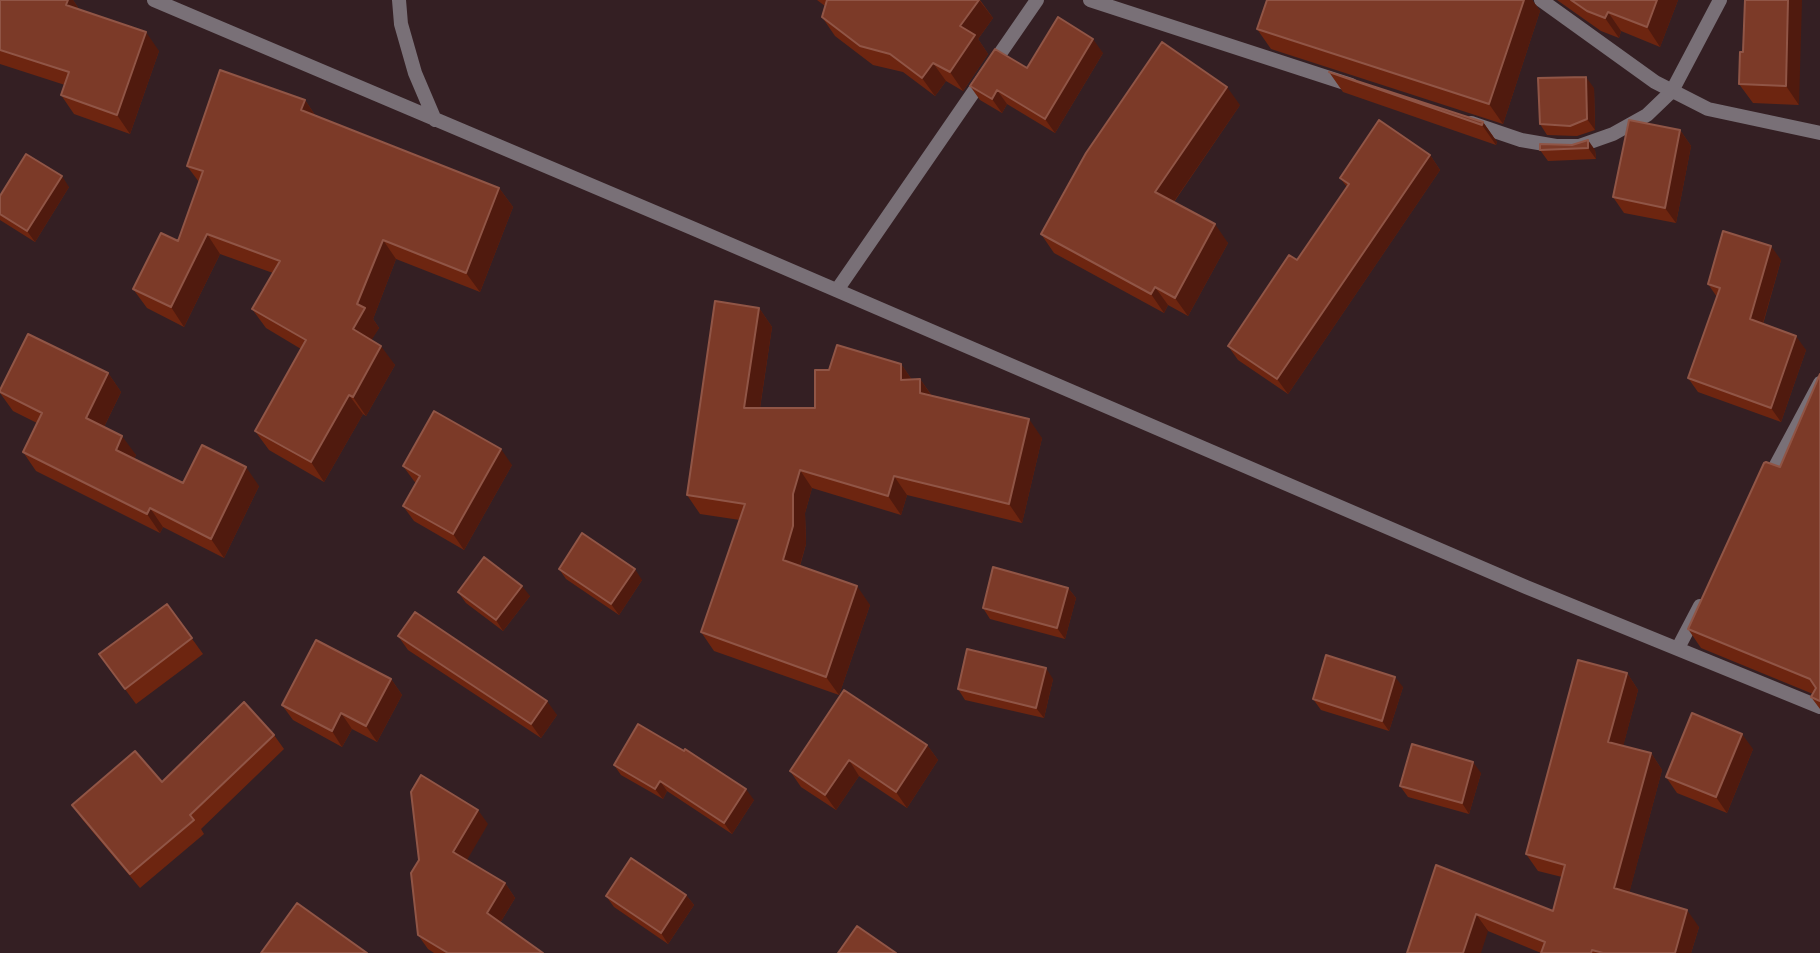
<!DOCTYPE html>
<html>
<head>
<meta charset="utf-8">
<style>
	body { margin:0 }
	canvas { display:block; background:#341f23 }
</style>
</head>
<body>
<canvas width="1820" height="953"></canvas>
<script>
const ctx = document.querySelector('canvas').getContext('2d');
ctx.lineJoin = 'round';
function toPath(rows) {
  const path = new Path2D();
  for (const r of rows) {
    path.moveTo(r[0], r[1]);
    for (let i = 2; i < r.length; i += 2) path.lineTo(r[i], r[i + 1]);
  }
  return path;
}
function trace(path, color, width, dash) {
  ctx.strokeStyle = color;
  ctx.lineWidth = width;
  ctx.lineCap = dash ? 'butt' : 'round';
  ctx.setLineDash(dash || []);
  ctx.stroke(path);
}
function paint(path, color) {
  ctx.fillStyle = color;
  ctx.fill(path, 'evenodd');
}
trace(toPath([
	[154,0,692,228,1526,587,1820,707],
	[399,0,401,24,415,73,435,120],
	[1090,0,1351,85],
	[1541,0,1655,82,1708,109,1820,133],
	[1471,123,1521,140,1556,146,1579,146,1613,134,1647,115,1672,91,1720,0],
	[837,290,1037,0],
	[1768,480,1820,383],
	[1678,648,1700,606]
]), '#797077', 14);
paint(toPath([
	[0,0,73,0,79,9,159,51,130,134,74,114,61,95,65,85,0,64],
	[817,0,980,0,993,18,978,39,988,54,963,91,946,81,935,96,903,72,873,65,835,36,822,17,825,6],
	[1267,0,1532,0,1540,11,1503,124,1271,49,1257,29],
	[1557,0,1678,0,1660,47,1621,31,1619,38,1601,31],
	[1745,0,1799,105,1753,103,1739,84,1743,52],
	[1103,53,1055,133,1007,104,1002,113,980,100,970,86,1027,68],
	[1329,72,1483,122,1497,142,1496,145,1343,92],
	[1594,88,1595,130,1577,136,1547,135,1540,124],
	[305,100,315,115,499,188,513,207,480,292,396,259,373,319,379,328,371,340,395,365,366,416,363,414,324,482,269,450,255,431,301,349,266,328,252,309,273,273,220,254,184,327,147,308,133,289,178,241,199,182,187,166],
	[1240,105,1174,202,1228,243,1188,316,1168,305,1164,313,1054,253,1041,234],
	[1680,130,1691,146,1676,223,1624,213,1613,197],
	[1572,145,1595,150,1596,159,1548,161,1540,150],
	[1430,155,1440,170,1288,394,1238,360,1228,346,1297,260,1347,187,1340,178],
	[69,187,35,242,0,220,0,196],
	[1781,260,1763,324,1806,350,1781,422,1698,392,1688,378,1717,297,1708,284],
	[759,308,772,327,760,408,815,408,829,370,901,364,912,380,920,379,932,396,1042,438,1022,523,907,495,901,515,812,488,805,513,806,544,800,566,870,605,839,695,714,651,701,632,740,520,700,514,687,495],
	[108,373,121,392,104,427,136,455,134,459,183,483,259,486,224,558,163,527,160,533,36,471,23,452,37,423,13,411,0,393,0,390],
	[1820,374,1820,709,1811,697,1813,694,1701,648,1688,629,1780,467],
	[512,465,464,550,414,521,403,506,416,483,414,481,403,466],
	[559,569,642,580,619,615,566,579],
	[1068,588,1076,598,1065,639,990,619,983,608],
	[458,592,530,596,503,631,466,603],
	[167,604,203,654,136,704,99,654],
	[398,636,557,715,541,738,408,650],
	[1627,673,1638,690,1623,746,1651,753,1662,770,1629,893,1699,927,1691,953,1541,953,1488,931,1436,865,1553,911,1562,877,1538,871,1526,854],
	[391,679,402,695,377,742,352,729,342,747,293,720,282,705],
	[1053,679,1044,718,965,700,958,689],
	[1403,687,1389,731,1321,710,1313,699],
	[274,735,284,749,201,829,204,834,140,888,82,819,72,805,162,782],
	[927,745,938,760,907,808,859,776,836,810,801,787,790,771],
	[1753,749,1727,813,1677,793,1666,777],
	[614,765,754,800,732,834,667,791,663,799,621,775],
	[1481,773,1469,814,1408,797,1400,786],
	[488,824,466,860,505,883,515,898,500,923,543,953,434,953,428,949,418,935],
	[686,895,694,905,668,944,614,907,606,896]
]), '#6d2510');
paint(toPath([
	[68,0,73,0,82,14,66,5],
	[979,0,993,18,978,39,988,54,963,91,950,72,960,26],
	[1524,0,1532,0,1540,11,1503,124,1489,104],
	[1657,0,1678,0,1660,47,1647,27],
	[1788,0,1802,0,1799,105,1786,86],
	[1608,12,1621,31,1619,38,1605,18],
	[146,32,159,51,130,134,117,115],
	[1093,39,1103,53,1055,133,1045,119],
	[933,63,946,81,935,96,922,78],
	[1586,77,1594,88,1595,130,1587,119],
	[1227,87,1240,105,1168,210,1155,192],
	[997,90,1007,104,1002,113,992,99],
	[305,100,318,120,301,110],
	[1483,122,1497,142,1496,145,1482,125],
	[1680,130,1691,146,1676,223,1665,208],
	[1588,140,1595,150,1596,159,1588,148],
	[1430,155,1440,170,1288,394,1277,379],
	[62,176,69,187,35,242,27,231],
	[499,188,513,207,480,292,466,273],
	[1215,224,1228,243,1188,316,1175,298],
	[207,234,220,254,184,327,171,307],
	[383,240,396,259,373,319,379,328,366,349,353,329,357,304],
	[1771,246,1781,260,1760,333,1750,319],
	[1155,287,1168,305,1164,313,1151,294],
	[759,308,772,327,757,427,744,408],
	[1796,336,1806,350,1781,422,1771,408],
	[381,346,395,365,366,416,353,397],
	[901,364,914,383,901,380],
	[108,373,121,392,99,437,86,418],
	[920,379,933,398,920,393],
	[349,395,363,414,324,482,311,462],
	[1029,419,1042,438,1022,523,1009,504],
	[122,436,136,455,129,469,116,450],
	[501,449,512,465,464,550,453,534],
	[246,467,259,486,224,558,211,539],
	[800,470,812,488,805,513,806,544,796,578,783,560,793,494],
	[894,476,907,495,901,515,888,496],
	[150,508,163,527,160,533,147,514],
	[635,569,642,580,619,615,611,604],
	[522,586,530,596,503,631,496,620],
	[857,586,870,605,839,695,826,677],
	[1068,588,1076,598,1065,639,1057,628],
	[1046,668,1053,679,1044,718,1036,708],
	[1627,673,1638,690,1620,758,1608,742],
	[1395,677,1403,687,1389,731,1382,721],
	[391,679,402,695,377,742,366,726],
	[547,701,557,715,541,738,531,724],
	[341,713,352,729,342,747,332,731],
	[1742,734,1753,749,1727,813,1716,797],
	[927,745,938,760,907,808,896,792],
	[1651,753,1662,770,1626,905,1614,888],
	[849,760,859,776,836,810,825,795],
	[1473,762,1481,773,1469,814,1462,803],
	[660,781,667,791,663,799,655,789],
	[746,789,754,800,732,834,724,823],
	[478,810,488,824,463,867,453,852],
	[505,883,515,898,497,928,487,913],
	[686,895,694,905,668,944,661,933],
	[1687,910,1699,927,1691,953,1675,953],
	[1476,914,1488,931,1481,953,1463,953]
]), '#501a0e');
const building = toPath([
	[0,0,68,0,66,5,146,32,117,115,61,95,69,72,0,50,0,0],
	[827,0,979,0,960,26,975,35,950,72,933,63,922,78,890,54,860,46,822,17,827,0],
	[1267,0,1524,0,1489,104,1257,29,1267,0],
	[1571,0,1657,0,1647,27,1608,12,1605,18,1587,11,1571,0],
	[1745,0,1788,0,1786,86,1739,84,1740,52,1743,52,1745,0],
	[1058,17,1093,39,1045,119,997,90,992,99,970,86,995,49,1027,68,1058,17],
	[1162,42,1227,87,1155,192,1215,224,1175,298,1155,287,1151,294,1041,234,1086,153,1162,42],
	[220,70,305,100,301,110,499,188,466,273,383,240,357,304,365,308,353,329,381,346,353,397,349,395,311,462,255,431,306,340,252,309,280,261,207,234,171,307,133,289,161,233,178,241,203,171,187,166,220,70],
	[1329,72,1483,122,1482,125,1329,72],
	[1586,77,1587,119,1570,126,1540,124,1538,78,1586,77],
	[1379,120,1430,155,1277,379,1228,346,1289,255,1297,260,1349,184,1340,178,1379,120],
	[1629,120,1680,130,1665,208,1613,197,1629,120],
	[1588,140,1588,148,1540,150,1540,144,1572,145,1588,140],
	[26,154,62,176,27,231,0,214,0,196,26,154],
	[1723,231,1771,246,1750,319,1796,336,1771,408,1688,378,1720,288,1708,284,1723,231],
	[715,301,759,308,744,408,815,408,815,370,829,370,837,345,901,364,901,380,920,379,920,393,1029,419,1009,504,894,476,888,496,800,470,793,494,793,526,783,560,857,586,826,677,701,632,745,504,687,495,715,301],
	[28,334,108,373,86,418,122,436,116,450,183,483,202,445,246,467,211,539,150,508,147,514,23,452,42,413,0,392,0,390,28,334],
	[1820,374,1820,701,1811,697,1816,688,1810,679,1688,629,1764,463,1766,462,1780,467,1820,374],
	[434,411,501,449,453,534,403,506,420,476,403,466,434,411],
	[582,533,635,569,611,604,559,569,582,533],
	[484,557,522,586,496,620,458,592,484,557],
	[993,567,1068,588,1057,628,983,608,993,567],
	[167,604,192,638,125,689,99,654,167,604],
	[415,612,547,701,531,724,398,636,415,612],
	[316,640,391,679,366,726,341,713,332,731,282,705,316,640],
	[967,649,1046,668,1036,708,958,689,967,649],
	[1326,655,1395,677,1382,721,1313,699,1326,655],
	[1578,660,1627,673,1608,742,1651,753,1614,888,1687,910,1675,953,1603,953,1592,950,1591,953,1541,953,1545,942,1476,914,1463,953,1407,953,1436,865,1553,911,1565,865,1526,854,1578,660],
	[844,690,927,745,896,792,849,760,825,795,790,771,844,690],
	[244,702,274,735,190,815,194,820,130,874,72,805,135,751,162,782,244,702],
	[1692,713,1742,734,1716,797,1666,777,1692,713],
	[638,724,684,751,685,749,746,789,724,823,660,781,655,789,614,765,638,724],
	[1412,744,1473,762,1462,803,1400,786,1412,744],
	[421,775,478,810,453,852,505,883,487,913,543,953,448,953,418,935,411,873,419,860,411,792,421,775],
	[631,858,686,895,661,933,606,896,631,858],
	[297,903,367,953,261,953,297,903],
	[857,926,896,953,838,953,857,926]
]);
paint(building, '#7c3a28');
trace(building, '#905546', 2);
</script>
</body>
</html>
